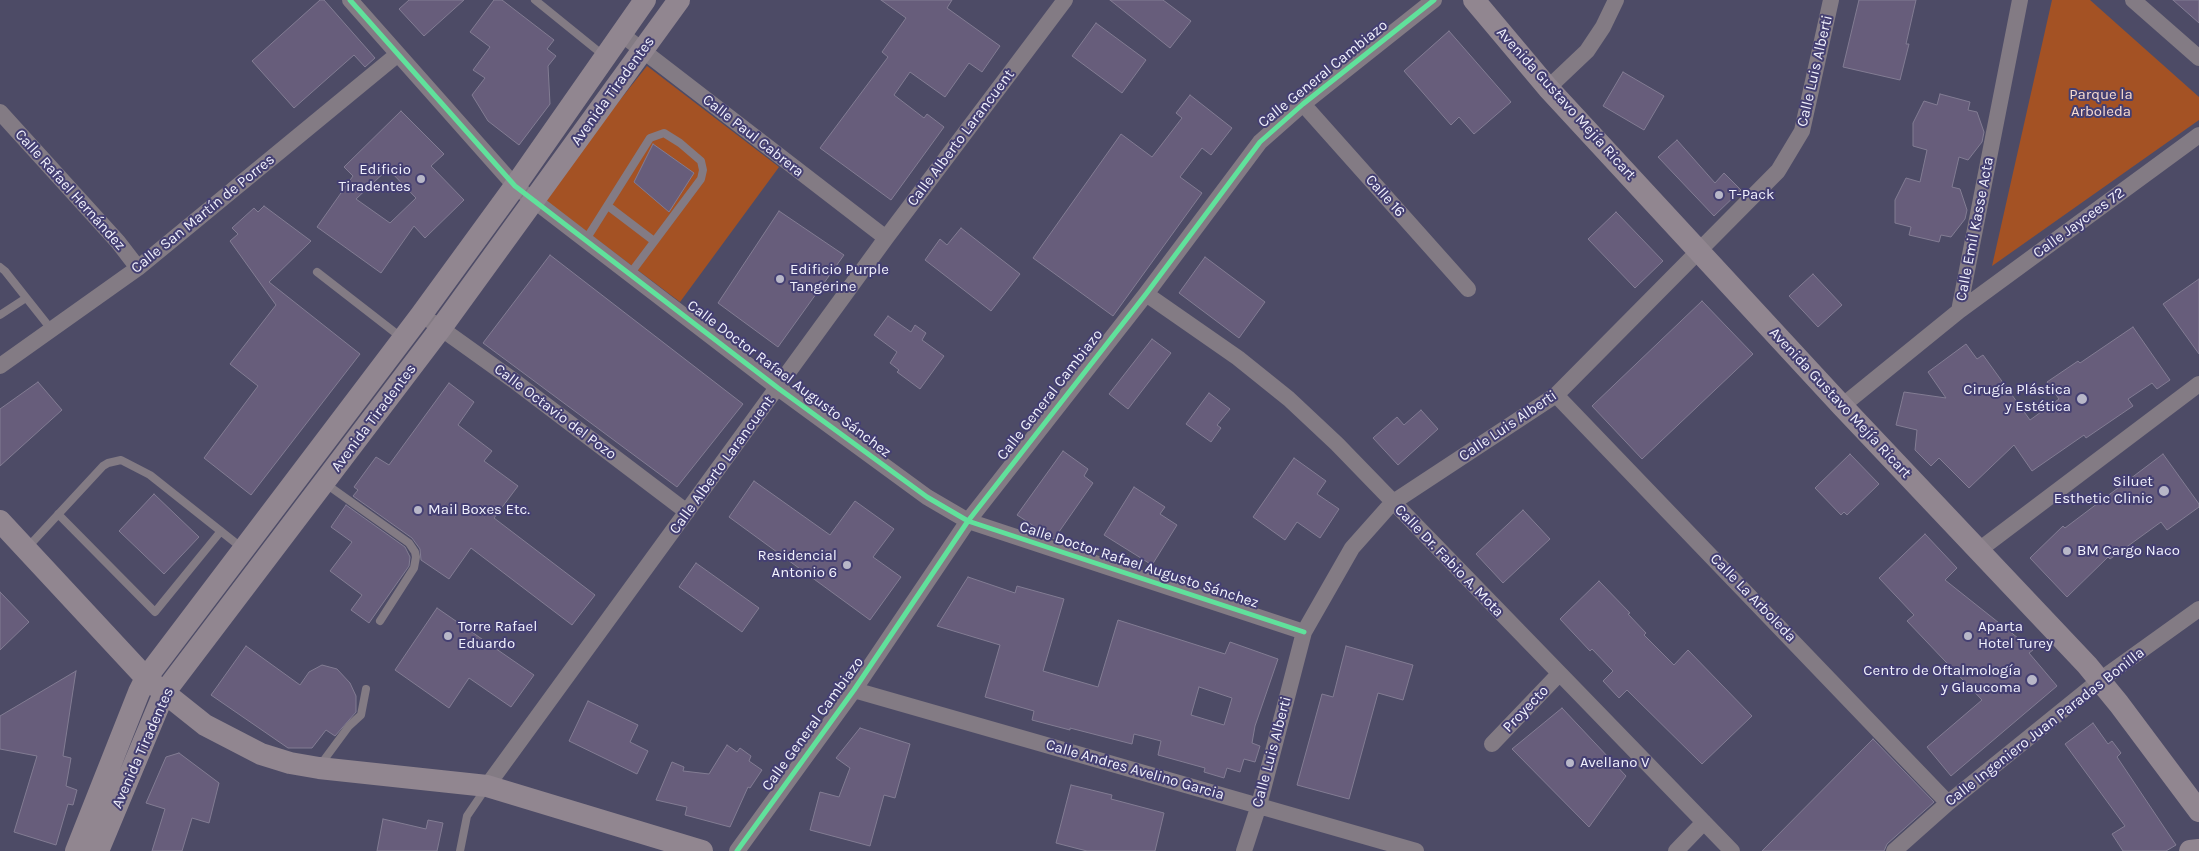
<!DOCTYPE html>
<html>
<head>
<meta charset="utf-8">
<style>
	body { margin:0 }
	canvas { display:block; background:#4d4b66 }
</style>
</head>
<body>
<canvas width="2199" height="851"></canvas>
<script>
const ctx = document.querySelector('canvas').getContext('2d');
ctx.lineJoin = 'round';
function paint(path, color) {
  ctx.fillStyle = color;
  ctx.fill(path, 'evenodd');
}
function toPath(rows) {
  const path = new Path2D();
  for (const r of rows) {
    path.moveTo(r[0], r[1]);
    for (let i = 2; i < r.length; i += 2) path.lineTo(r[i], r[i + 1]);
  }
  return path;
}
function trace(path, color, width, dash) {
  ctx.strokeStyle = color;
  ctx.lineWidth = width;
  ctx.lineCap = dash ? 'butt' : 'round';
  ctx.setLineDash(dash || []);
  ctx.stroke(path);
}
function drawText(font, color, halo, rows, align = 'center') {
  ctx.font = font + ' Karla,sans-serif';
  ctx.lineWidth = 4;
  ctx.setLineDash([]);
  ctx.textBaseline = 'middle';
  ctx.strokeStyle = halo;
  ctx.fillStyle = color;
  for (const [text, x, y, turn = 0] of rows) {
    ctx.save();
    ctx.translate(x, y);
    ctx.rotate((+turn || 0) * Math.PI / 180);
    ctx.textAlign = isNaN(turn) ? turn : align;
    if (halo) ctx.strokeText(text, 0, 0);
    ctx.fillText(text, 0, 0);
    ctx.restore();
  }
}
paint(toPath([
	[2052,0,2090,0,2199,97,2199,120,1992,266],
	[647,66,779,167,680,302,542,198]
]), '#a45224');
const building = toPath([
	[320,0,324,0,375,58,365,67,354,55,294,108,252,61,320,0],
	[409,0,464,0,424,36,399,9,409,0],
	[494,0,502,0,554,40,547,49,556,56,548,66,550,104,519,145,488,121,472,95,485,78,473,70,490,47,470,32,494,0],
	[881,0,952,0,947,8,1000,46,982,72,969,63,945,97,910,72,894,95,924,118,927,114,944,127,891,200,820,148,888,57,882,52,906,18,881,0],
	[1110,0,1163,0,1191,21,1170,48,1110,0],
	[1859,0,1916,0,1906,44,1909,44,1900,80,1843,67,1859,0],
	[2173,0,2199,0,2199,23,2173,0],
	[1096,23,1146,60,1122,93,1072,56,1096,23],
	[1449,31,1511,102,1474,134,1459,117,1451,125,1404,71,1449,31],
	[1623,72,1664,96,1644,130,1603,106,1623,72],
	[1940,94,1970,102,1968,110,1977,112,1984,132,1982,142,1968,160,1959,157,1952,187,1960,189,1967,210,1965,219,1951,237,1941,235,1939,242,1909,235,1911,227,1895,223,1895,200,1906,178,1920,182,1927,150,1913,146,1913,123,1924,101,1937,105,1940,94],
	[1190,95,1232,128,1211,155,1202,148,1180,177,1202,193,1113,316,1033,258,1121,134,1152,157,1182,118,1176,113,1190,95],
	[401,111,444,154,431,166,464,200,425,238,414,226,381,273,317,227,353,176,344,167,401,111],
	[388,169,416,198,390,223,356,199,388,169],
	[1677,140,1715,183,1724,173,1741,190,1714,216,1658,157,1677,140],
	[653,144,694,173,669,212,634,182,653,144],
	[264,206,311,241,269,282,360,354,251,495,204,458,258,386,230,364,276,305,230,241,238,234,232,228,254,208,258,212,264,206],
	[779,211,844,255,778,347,718,303,779,211],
	[1616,212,1663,261,1635,288,1588,239,1616,212],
	[961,228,1020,274,991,311,925,260,940,239,947,245,961,228],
	[550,255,743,404,677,487,483,343,550,255],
	[1205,257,1265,302,1239,338,1179,293,1205,257],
	[1813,274,1842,305,1818,327,1789,296,1813,274],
	[2199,279,2199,354,2163,304,2199,279],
	[1702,301,1753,354,1642,459,1592,406,1702,301],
	[888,316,911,332,915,325,926,333,922,340,944,356,920,389,897,372,899,370,890,363,897,352,874,335,888,316],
	[2133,327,2170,380,2157,389,2152,383,2128,399,2133,406,2086,438,2084,435,2032,471,2014,445,1969,488,1939,458,1931,466,1915,450,1917,430,1896,425,1904,392,1946,398,1928,372,1966,344,1977,359,1983,355,2030,420,2059,399,2047,382,2078,361,2080,363,2133,327],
	[1152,339,1171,353,1128,409,1109,394,1152,339],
	[38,382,62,410,0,466,0,409,38,382],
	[449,383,474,402,458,425,492,451,484,461,518,486,494,518,595,595,572,625,471,548,449,579,421,560,420,549,412,538,353,496,358,490,354,487,376,457,389,465,449,383],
	[1209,393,1230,409,1217,425,1221,428,1211,442,1186,424,1209,393],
	[1421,410,1438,429,1398,465,1373,438,1397,417,1404,425,1421,410],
	[1063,451,1088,469,1084,476,1093,483,1054,539,1017,515,1063,451],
	[1850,454,1879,484,1847,515,1844,512,1841,515,1815,488,1850,454],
	[2163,454,2199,504,2199,507,2167,530,2161,522,2110,559,2108,557,2067,597,2030,558,2063,526,2065,528,2163,454],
	[1294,458,1326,481,1317,494,1339,509,1320,538,1297,522,1285,540,1253,517,1294,458],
	[754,481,830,535,855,501,894,529,873,557,901,577,870,620,729,517,754,481],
	[1134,487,1165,507,1160,514,1177,525,1152,565,1104,535,1134,487],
	[154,494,199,537,164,574,119,531,154,494],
	[346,505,405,547,410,557,409,566,369,623,351,610,362,595,330,571,352,542,331,527,346,505],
	[1523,510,1550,539,1503,583,1476,554,1523,510],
	[1925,534,1957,568,1945,580,2033,650,2029,653,2057,686,1951,776,1927,747,1982,700,1907,621,1914,615,1879,578,1925,534],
	[696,563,759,608,742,632,679,587,696,563],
	[968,577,1015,593,1017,586,1064,599,1043,671,1098,687,1118,620,1225,654,1230,642,1278,659,1255,726,1252,743,1260,746,1255,762,1244,759,1240,772,1227,768,1224,778,1204,772,1205,768,1158,755,1161,741,1134,734,1132,744,1070,728,1070,730,1032,720,1034,711,985,697,1000,645,937,626,968,577],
	[1199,687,1232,698,1224,725,1191,715,1199,687],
	[1599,581,1630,613,1628,614,1646,633,1644,635,1674,665,1688,650,1752,716,1702,764,1627,690,1619,698,1603,681,1613,671,1592,649,1590,651,1560,619,1599,581],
	[0,592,29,622,0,650,0,592],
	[437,608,534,675,511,707,469,678,449,708,395,670,437,608],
	[246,646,300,685,309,672,322,665,337,669,350,683,356,696,356,712,335,736,326,730,312,748,288,748,211,695,246,646],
	[1346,646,1413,665,1403,700,1378,693,1349,799,1297,785,1322,694,1333,697,1346,646],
	[76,671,63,756,71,758,66,786,77,790,73,805,68,804,56,845,14,832,37,756,0,749,0,716,76,671],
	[588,701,638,725,630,742,648,751,637,774,569,741,588,701],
	[1562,708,1626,776,1589,827,1512,749,1562,708],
	[2093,723,2108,744,2112,741,2121,753,2117,757,2176,845,2166,851,2123,851,2112,834,2125,826,2065,744,2093,723],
	[860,728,910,744,895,798,884,795,870,846,810,830,820,792,839,797,850,768,836,758,860,728],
	[1873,739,1934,802,1887,844,1884,851,1762,851,1873,739],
	[727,745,737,752,740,748,751,756,749,761,762,770,750,788,748,787,730,827,685,815,687,807,656,800,672,762,684,767,683,771,709,774,727,745],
	[179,753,219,783,209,823,192,818,182,851,152,851,165,809,146,803,166,757,179,753],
	[1071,785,1112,795,1111,799,1164,813,1155,851,1087,851,1056,843,1071,785],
	[383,819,426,829,428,820,443,823,437,851,377,851,383,819]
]);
paint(building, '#675d7b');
trace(building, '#827c93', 1);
trace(toPath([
	[535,0,603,55],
	[608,206,654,241],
	[585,241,650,138,664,133,680,143,701,161,703,170,701,179,630,274],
	[0,267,5,271,51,329],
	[317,272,402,338],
	[0,315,26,298],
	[326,484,409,543,415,552,416,557,414,568,380,621],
	[58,514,155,612,221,531],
	[27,548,103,466,108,463,121,460,150,475,242,548],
	[321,764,349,726,361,715,366,689],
	[460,851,467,816,486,788]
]), '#837b84', 8);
trace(toPath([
	[350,0,515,186,778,388,927,497,968,521,1304,632],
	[2133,0,2199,58],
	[620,33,886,238],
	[1548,88,1587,51,1603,27,1616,0],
	[1303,104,1468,289],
	[0,112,118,242,138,268],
	[1146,294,1238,358,1289,399,1337,444,1732,851],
	[1959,311,2020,0],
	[432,322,513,380,687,512],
	[0,366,138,268,398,54],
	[1556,395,1948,803],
	[1842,406,1959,311,2199,135],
	[1979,550,2199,384],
	[854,690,1416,851],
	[1492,744,1559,674],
	[487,786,886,238,1065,0],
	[737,851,854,690,968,521,1146,294,1260,142,1303,104,1434,0],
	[1244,851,1259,805,1304,632,1352,548,1392,503,1556,395,1778,171,1802,131,1831,0],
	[1676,851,1704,822],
	[1894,851,1948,803,2100,680,2199,609]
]), '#837b84', 16);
trace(toPath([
	[1474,0,1548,88,1842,406,2087,665,2119,704,2199,811],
	[0,521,146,678,205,725,261,754,290,763,319,768,487,786,702,851],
	[76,851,139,692,146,678,421,315,515,186,645,0],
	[98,851,164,693,441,328,679,0],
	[2190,851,2199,850]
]), '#918690', 22);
trace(toPath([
	[350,0,515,186,778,388,927,497,968,521,1304,632],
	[737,851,854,690,968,521,1146,294,1260,142,1303,104,1434,0]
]), '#60e19b', 5);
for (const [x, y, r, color] of [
	[421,179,5,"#b8b7c8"],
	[1719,195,5,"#b8b7c8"],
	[780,279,5,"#b8b7c8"],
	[2082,399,6,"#b8b7c8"],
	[2164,491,6,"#b8b7c8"],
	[418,510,5,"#b8b7c8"],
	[2067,551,5,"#b8b7c8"],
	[847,565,5,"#b8b7c8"],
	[448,636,5,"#b8b7c8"],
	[1968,636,5,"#b8b7c8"],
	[2032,680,6,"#b8b7c8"],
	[1570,763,5,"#b8b7c8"]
]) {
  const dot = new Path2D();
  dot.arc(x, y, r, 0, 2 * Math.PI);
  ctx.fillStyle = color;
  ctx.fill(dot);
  trace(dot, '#443f72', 2);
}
drawText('15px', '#f1f1fd', '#443f72', [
	["Calle Luis Alberti",1815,71,-77],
	["Calle General Cambiazo",1323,74,-39],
	["Avenida Tiradentes",613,91,-54],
	["Avenida Gustavo Mejía Ricart",1566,104,48],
	["Calle Paul Cabrera",753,136,38],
	["Calle Alberto Larancuent",961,138,-53],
	["Calle Rafael Hernández",70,190,48],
	["Calle 16",1385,196,48],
	["Calle San Martín de Porres",203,214,-39],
	["Calle Jaycees 72",2079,223,-36],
	["Calle Emil Kasse Acta",1975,229,-79],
	["Calle Doctor Rafael Augusto Sánchez",789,379,37],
	["Calle General Cambiazo",1050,395,-52],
	["Avenida Gustavo Mejía Ricart",1840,403,47],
	["Calle Octavio del Pozo",555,412,37],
	["Avenida Tiradentes",374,418,-53],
	["Calle Luis Alberti",1508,426,-34],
	["Calle Alberto Larancuent",722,465,-54],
	["Calle Dr. Fabio A. Mota",1449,561,46],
	["Calle Doctor Rafael Augusto Sánchez",1139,565,18],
	["Calle La Arboleda",1753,598,46],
	["Proyecto",1526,709,-46],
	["Calle General Cambiazo",813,724,-54],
	["Calle Ingeniero Juan Paradas Bonilla",2045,727,-38],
	["Avenida Tiradentes",143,748,-66],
	["Calle Luis Alberti",1272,752,-75],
	["Calle Andres Avelino Garcia",1135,770,16]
]);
drawText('15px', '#f7dccf', '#443f72', [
	["Parque la",2101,95],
	["Arboleda",2101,112]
]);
drawText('15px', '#f1f1fd', '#443f72', [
	["Edificio",411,170,"right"],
	["Tiradentes",411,187,"right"],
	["T-Pack",1729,195],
	["Edificio Purple",790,270],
	["Tangerine",790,287],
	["Cirugía Plástica",2071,390,"right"],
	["y Estética",2071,407,"right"],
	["Siluet",2153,482,"right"],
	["Esthetic Clinic",2153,499,"right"],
	["Mail Boxes Etc.",428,510],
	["BM Cargo Naco",2077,551],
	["Residencial",837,556,"right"],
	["Antonio 6",837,573,"right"],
	["Torre Rafael",458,627],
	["Eduardo",458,644],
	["Aparta",1978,627],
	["Hotel Turey",1978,644],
	["Centro de Oftalmología",2021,671,"right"],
	["y Glaucoma",2021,688,"right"],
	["Avellano V",1580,763]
], 'left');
</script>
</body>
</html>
